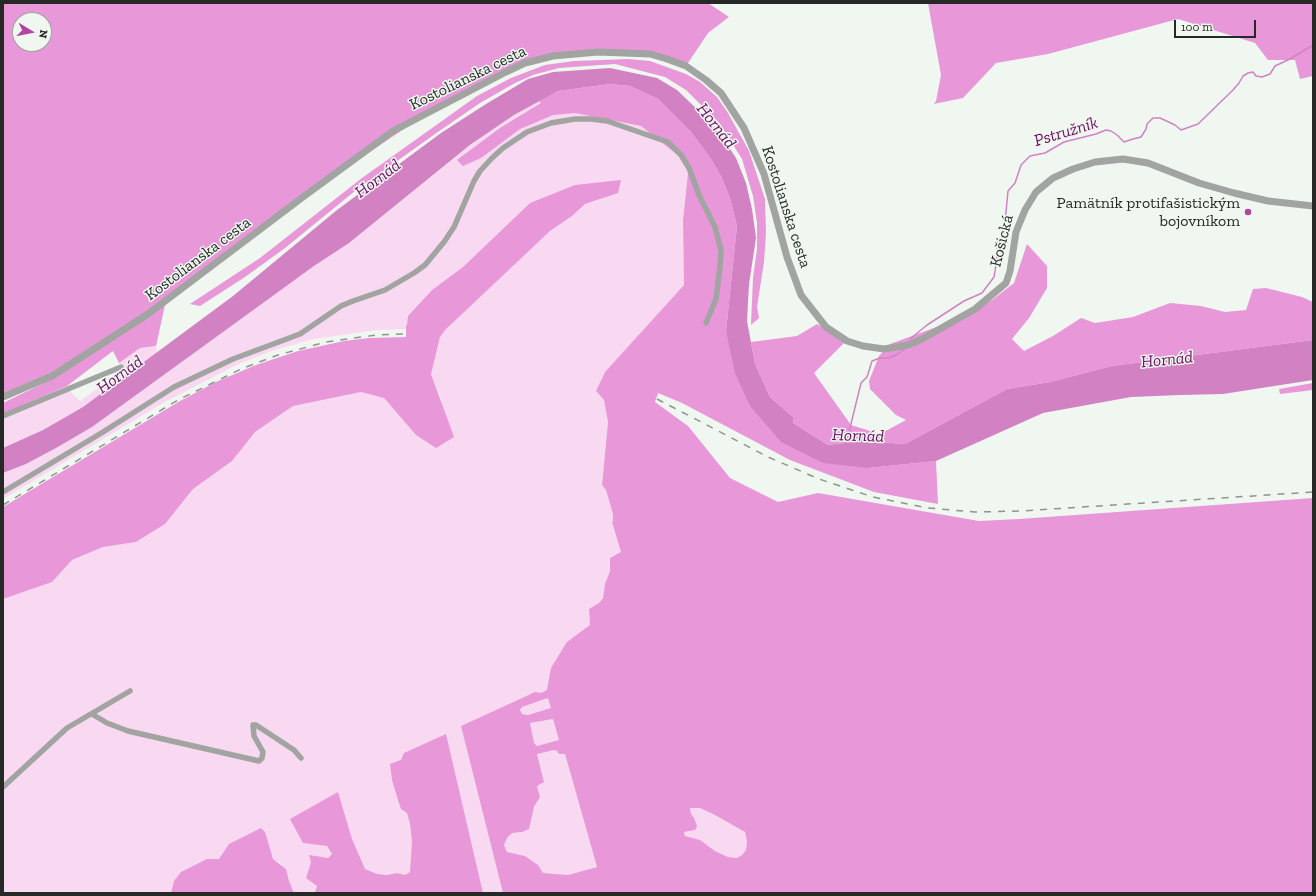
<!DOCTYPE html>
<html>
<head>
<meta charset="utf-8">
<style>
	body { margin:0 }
	#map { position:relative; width:1316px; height:896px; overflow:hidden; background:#eff7f0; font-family:"Zilla Slab",serif }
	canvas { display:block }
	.frame { position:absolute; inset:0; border:4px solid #262926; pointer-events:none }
	.north { position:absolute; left:12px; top:12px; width:40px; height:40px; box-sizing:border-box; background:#eff7f0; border:1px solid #9fa59f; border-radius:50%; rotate:100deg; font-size:11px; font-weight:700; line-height:16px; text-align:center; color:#262926 }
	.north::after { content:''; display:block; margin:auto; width:14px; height:18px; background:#b244a2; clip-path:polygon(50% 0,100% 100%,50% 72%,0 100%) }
	.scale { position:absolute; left:1174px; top:20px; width:82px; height:18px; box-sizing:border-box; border:2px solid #262926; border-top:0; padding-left:5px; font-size:12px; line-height:14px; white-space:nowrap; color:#262926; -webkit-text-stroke:3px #eff7f0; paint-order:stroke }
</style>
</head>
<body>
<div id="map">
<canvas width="1316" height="896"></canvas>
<div class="frame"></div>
<div class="north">N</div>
<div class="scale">100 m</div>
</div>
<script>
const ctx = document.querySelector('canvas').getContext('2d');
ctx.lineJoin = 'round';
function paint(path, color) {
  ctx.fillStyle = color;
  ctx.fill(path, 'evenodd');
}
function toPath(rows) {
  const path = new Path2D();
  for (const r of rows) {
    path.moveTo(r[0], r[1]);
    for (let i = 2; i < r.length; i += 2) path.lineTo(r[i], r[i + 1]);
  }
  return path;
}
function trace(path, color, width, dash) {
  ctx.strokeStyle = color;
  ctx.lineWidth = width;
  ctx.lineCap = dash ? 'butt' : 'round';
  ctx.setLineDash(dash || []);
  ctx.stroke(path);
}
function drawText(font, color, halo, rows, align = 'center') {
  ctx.font = font + ' "Zilla Slab",serif';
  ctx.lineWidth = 3;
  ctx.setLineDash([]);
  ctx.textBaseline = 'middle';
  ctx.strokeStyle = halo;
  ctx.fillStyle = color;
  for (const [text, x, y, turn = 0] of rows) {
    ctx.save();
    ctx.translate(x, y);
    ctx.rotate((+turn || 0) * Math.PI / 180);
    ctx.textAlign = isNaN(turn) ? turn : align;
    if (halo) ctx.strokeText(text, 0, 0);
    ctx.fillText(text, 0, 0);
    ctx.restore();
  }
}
paint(toPath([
	[539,101,556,109,641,126,689,164,683,220,684,285,605,372,596,391,604,400,608,422,602,485,606,490,613,514,613,521,612,522,621,552,609,560,610,571,605,584,603,598,599,603,589,609,590,625,580,634,551,668,548,690,541,693,528,695,461,726,503,893,483,893,446,734,407,813,410,824,412,842,412,860,410,872,405,875,397,873,387,875,377,874,365,869,352,839,338,792,303,843,327,846,332,854,328,858,310,856,311,862,306,877,317,886,315,892,313,893,294,893,289,881,286,869,280,863,273,859,270,850,229,844,219,859,207,859,174,881,171,893,3,893,3,599,52,582,72,560,103,547,136,542,165,524,193,489,232,461,255,432,293,406,361,392,384,398,416,435,442,401,431,374,440,337,444,330,550,231,572,216,585,204,602,199,530,203,463,267,432,290,408,316,407,326,406,326,406,329,376,330,314,339,274,350,236,365,163,403,3,499,3,494,103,430,3,491,3,473,26,464,56,448,92,427,314,266,349,243,471,145,514,115],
	[156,346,157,353,83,407,43,430,3,448,3,419,69,391,80,401,123,371,119,363,140,348],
	[549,698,552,708,528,715,522,714,520,710,522,707],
	[553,719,559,740,537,746,534,744,530,723],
	[554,750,565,754,597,867,568,875,543,873,538,865,525,856,507,852,504,845,507,838,512,833,522,832,540,797,537,785,544,781,537,753],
	[690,808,700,808,713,814,745,832,747,841,746,850,742,855,737,858,728,857,715,851,700,840,685,836,684,832,695,830,694,818,691,814]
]), '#f9d8f1');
paint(toPath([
	[3,3,708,3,729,17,708,33,686,66,650,54,576,53,525,63,432,110,303,197,179,292,72,364,3,397],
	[20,20,44,20,44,44,20,44],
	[928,3,1313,3,1313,76,1300,79,1295,60,1268,60,1255,43,1178,19,1048,54,996,63,963,98,934,104,936,101,941,75],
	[628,59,650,61,686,74,700,82,717,97,728,113,749,151,765,199,766,232,764,262,757,307,759,318,751,325,753,278,757,249,757,223,753,196,742,159,720,124,686,90,665,77,615,64,559,68,533,75,515,83,480,103,435,134,355,191,285,248,245,277,200,306,190,304,260,258,362,178,477,96,511,78,545,65,574,61],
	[610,84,630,86,658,99,691,132,711,159,721,176,730,198,737,226,726,331,750,406,868,468,936,461,938,504,874,492,790,460,682,403,658,393,655,402,688,426,730,478,778,502,818,493,979,521,1019,519,1313,498,1313,893,503,893,461,726,535,692,541,693,547,690,551,668,562,650,567,642,590,625,589,609,599,603,603,598,605,584,610,571,610,558,621,552,612,522,613,521,613,514,606,490,602,485,608,422,604,400,596,391,605,372,684,285,683,220,689,164,641,126,575,113,553,115,520,129,481,158,463,166,457,160,500,128,541,103,539,101,558,91],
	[548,698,551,708,528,715,522,714,520,710,522,707],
	[553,719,559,740,537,746,534,743,530,723],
	[554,750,557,751,559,754,565,754,597,867,568,875,543,873,538,865,525,856,507,852,504,845,507,838,512,833,522,832,529,829,534,807,540,797,537,786,544,782,537,754],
	[690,808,700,808,713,814,745,832,747,841,746,850,742,855,737,858,728,857,715,851,700,840,685,836,684,832,695,830,697,826,694,818,691,814],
	[621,180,618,193,585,204,572,216,550,231,445,330,440,337,431,374,454,437,436,448,416,435,384,398,361,392,293,406,255,432,232,461,193,489,165,524,136,542,103,547,72,560,52,582,3,599,3,507,180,401,216,382,256,365,298,351,344,341,369,338,406,337,406,326,407,325,408,316,432,290,463,267,530,203,575,185],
	[1027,244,1047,266,1047,288,1029,318,1012,339,1024,351,1053,336,1081,318,1095,323,1133,317,1170,303,1201,306,1225,312,1246,310,1253,289,1266,288,1302,297,1313,302,1313,340,1112,366,1050,382,1007,389,905,444,861,441,828,445,793,423,794,418,770,397,755,364,751,342,797,336,817,324,839,337,847,340,814,373,851,425,880,434,906,420,896,415,870,389,869,381,879,356,890,344,953,321,992,300,1014,283],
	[165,305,156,346,140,348,119,363,113,351,67,386,3,414,3,403,48,381],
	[1313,383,1313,390,1280,394,1279,389],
	[446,734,483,893,313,893,315,892,317,886,306,878,311,862,309,855,328,858,332,854,327,846,303,843,290,819,338,792,352,839,365,869,377,874,387,875,397,873,405,875,410,872,412,842,410,824,407,813,401,809,398,800,392,780,390,764,401,760,404,753],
	[261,828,265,832,273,859,286,869,289,881,294,893,171,893,174,881,181,872,207,859,219,859,229,844]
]), '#e897d9');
paint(toPath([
	[610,68,657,78,677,90,702,114,720,134,736,158,746,183,752,209,756,238,749,284,747,321,755,364,770,397,794,418,793,423,828,445,861,441,905,444,1007,389,1050,382,1112,366,1313,340,1313,380,1223,394,1180,395,1131,397,1043,413,936,461,868,468,823,463,781,442,750,406,735,373,726,331,737,226,730,198,721,176,711,159,691,132,658,99,630,86,610,84,558,91,514,115,470,145,349,243,314,266,92,427,56,448,26,464,3,473,3,448,43,430,83,407,233,296,337,210,441,133,486,104,528,79,553,72]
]), '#d282c3');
trace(toPath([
	[1001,235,1004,232,1008,191,1015,183,1021,165,1030,156,1045,153,1064,142,1096,134,1106,130,1111,131,1117,135,1124,142,1133,139,1141,137,1146,129,1147,124,1153,118,1160,118,1175,125,1181,130,1198,124,1233,90,1239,83,1243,76,1248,73,1253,72,1256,76,1262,77,1270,74,1275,66,1290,59,1313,45],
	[910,339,927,325,964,301,982,293,994,277,996,265,998,240],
	[846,444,861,383,867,377,872,361,880,358,888,358,896,355,906,348]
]), '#d282c3', 1.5);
trace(toPath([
	[3,416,121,367],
	[3,492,103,432,174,387,233,359,300,334,341,306,353,301,385,290,414,273,425,265,444,242,454,227,474,181,480,171,492,158,503,148,527,132,551,123,575,119,591,119,607,121,668,142,681,155,689,168,699,195,715,227,721,250,720,267,716,299,706,323],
	[92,714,107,723,128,731,259,761,262,758,263,752,254,736,253,725,256,725,294,750,301,758],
	[3,787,67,728,130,691]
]), '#a1a4a1', 5.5);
trace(toPath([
	[3,397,52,376,148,314,303,197,393,131,506,72,525,63,553,56,598,52,650,54,667,59,686,66,706,80,721,93,744,128,764,174,787,257,801,295,826,327,847,341,863,346,884,349,908,345,922,339,975,309,1006,283,1010,271,1016,232,1025,210,1036,192,1053,178,1073,169,1095,162,1123,159,1148,163,1199,183,1234,193,1268,201,1313,206]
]), '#a1a4a1', 7);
trace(toPath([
	[657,399,768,457,819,479,873,497,928,508,975,512,1021,511,1313,492],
	[3,505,178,400,241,369,278,355,326,342,376,335,406,334]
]), '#8e948f', 1.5, [7, 7]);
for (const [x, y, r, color] of [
	[1248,212,4,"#b244a2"]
]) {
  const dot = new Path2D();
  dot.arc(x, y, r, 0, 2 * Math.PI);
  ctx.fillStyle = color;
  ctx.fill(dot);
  trace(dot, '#eff7f0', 1.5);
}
drawText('16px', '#262926', '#eff7f0', [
	["Kostolianska cesta",468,78,-26],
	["Kostolianska cesta",786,207,72],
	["Košická",1002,241,-76],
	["Kostolianska cesta",198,259,-37]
]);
drawText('16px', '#262926', '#eff7f0', [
	["Pamätník protifašistickým",1240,203],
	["bojovníkom",1240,221]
], 'right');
drawText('italic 17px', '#6e0c63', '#eff7f0', [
	["Hornád",716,126,52],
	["Pstružník",1066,132,-17],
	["Hornád",378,179,-37],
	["Hornád",1167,360,-6],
	["Hornád",120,375,-36],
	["Hornád",858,436,2]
]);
</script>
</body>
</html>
